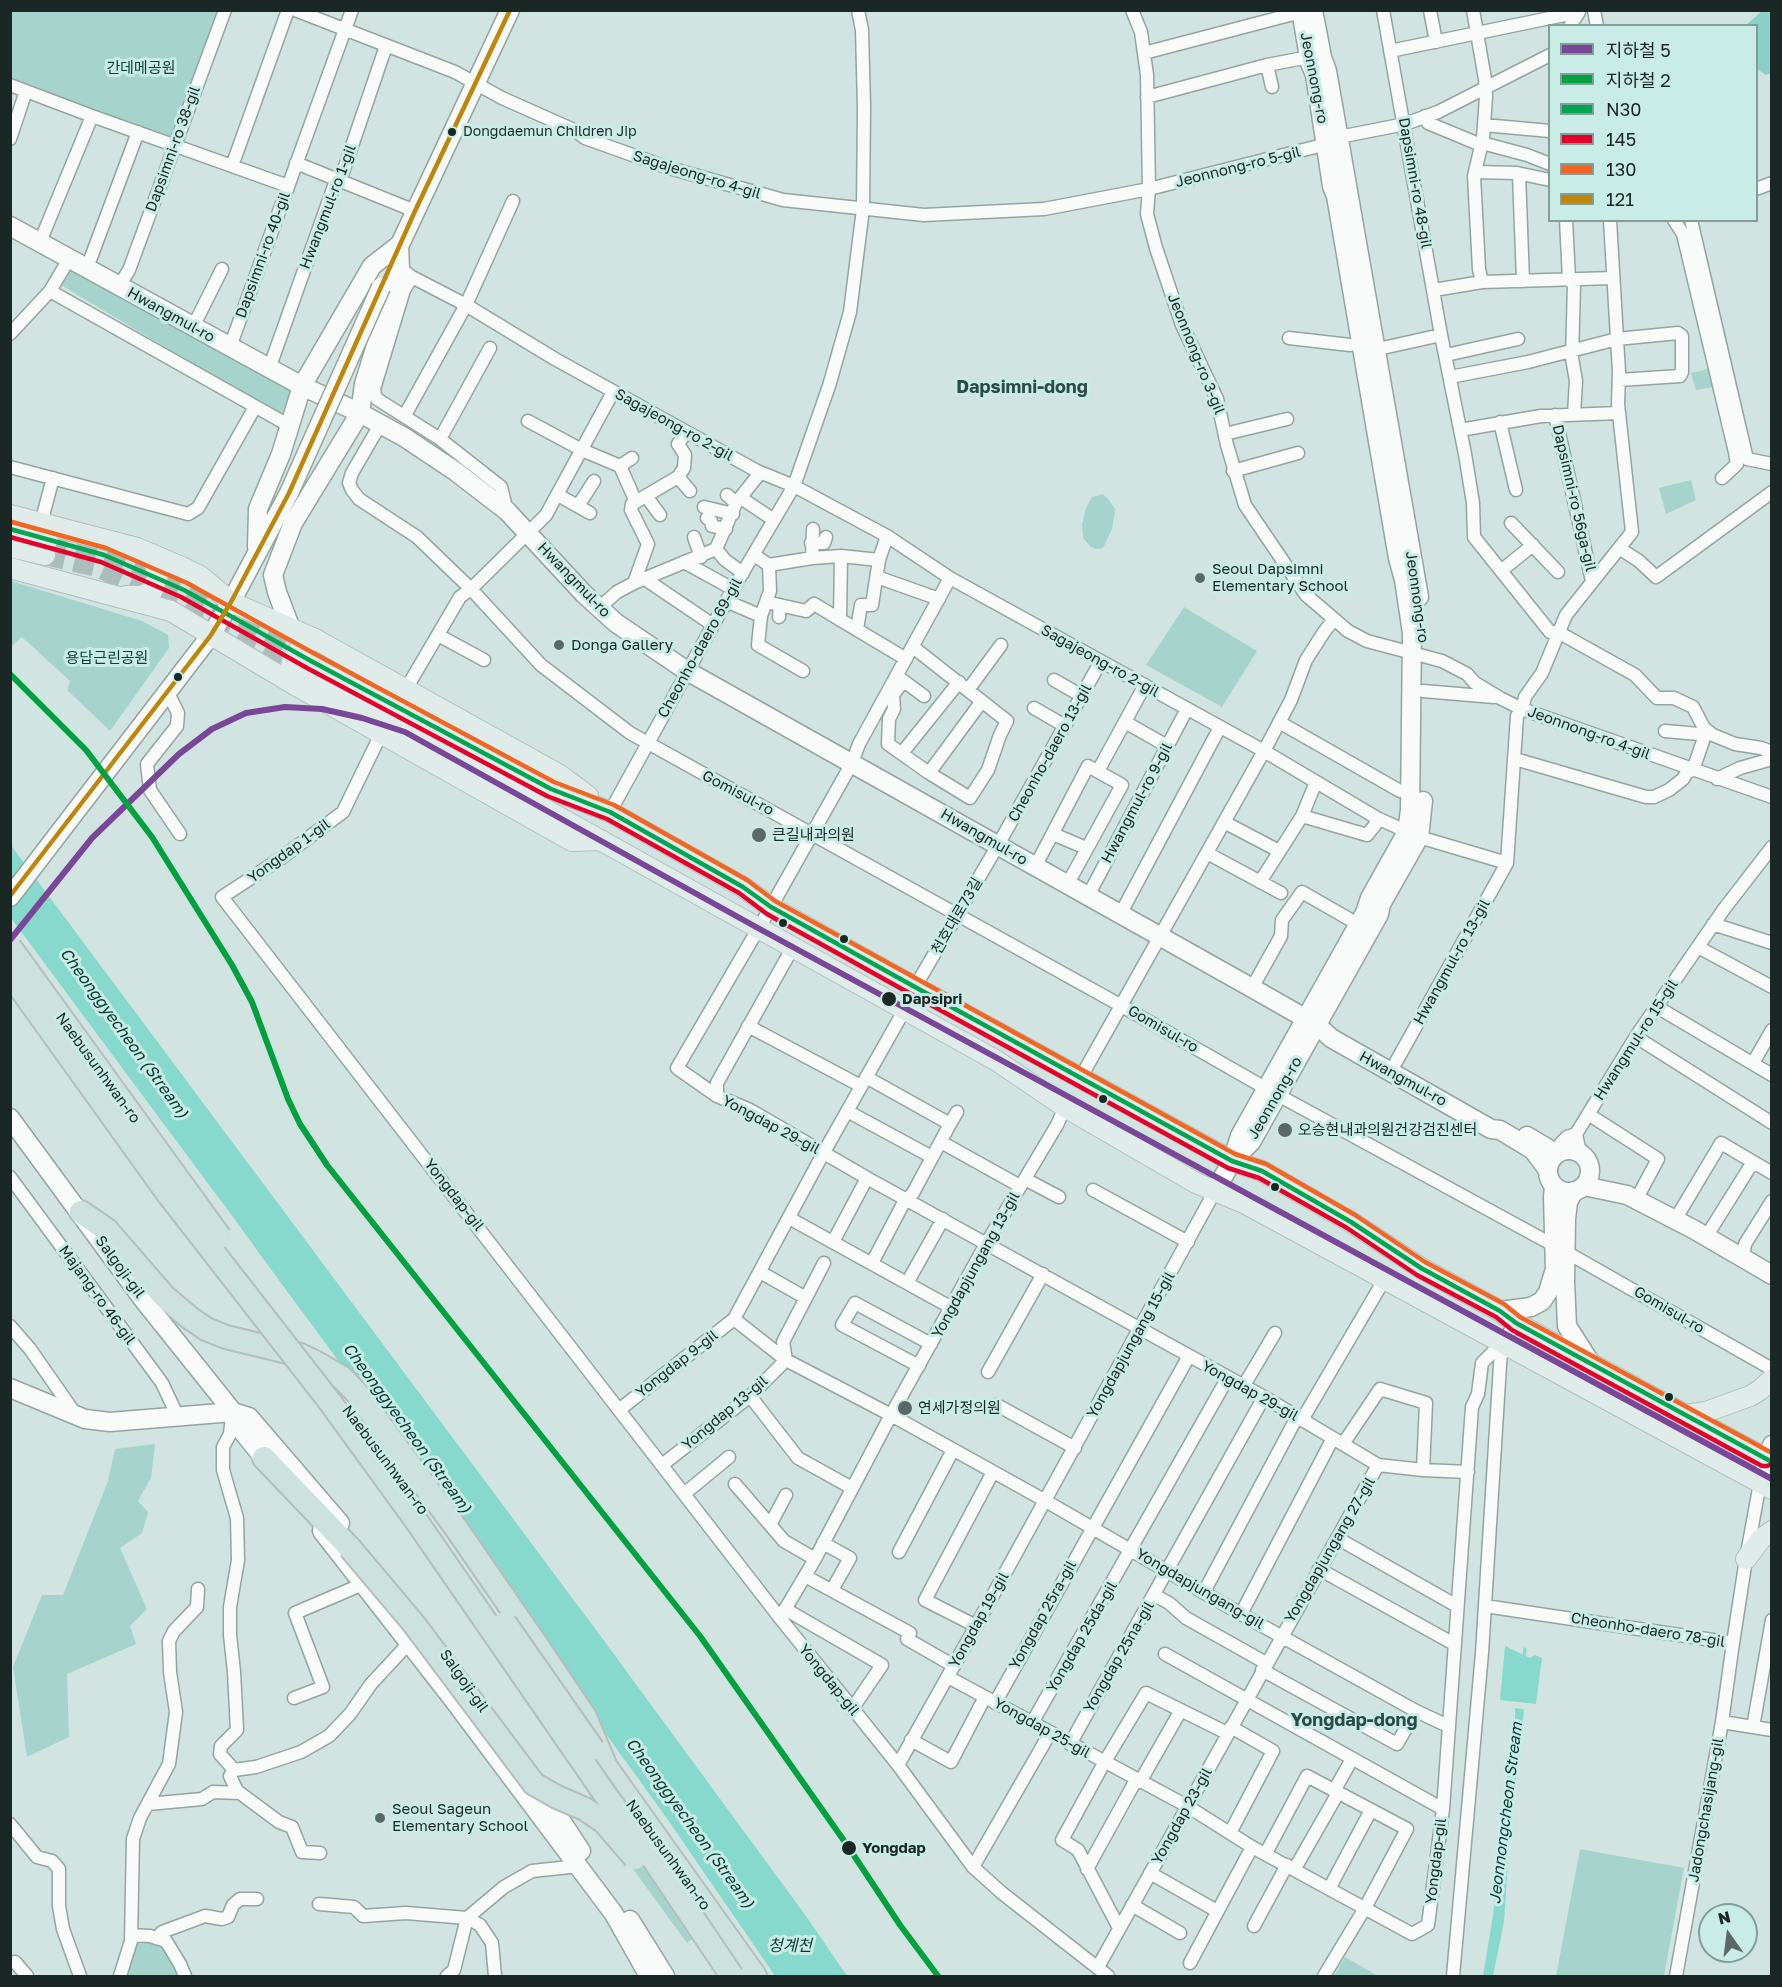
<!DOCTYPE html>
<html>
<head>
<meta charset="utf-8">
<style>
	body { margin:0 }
	#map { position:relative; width:1782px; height:1987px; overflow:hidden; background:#d1e4e1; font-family:"Golos Text","Noto Sans KR",sans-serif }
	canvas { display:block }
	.frame { position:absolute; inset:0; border:12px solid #1a2725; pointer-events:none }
	.legend { position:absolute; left:1548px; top:24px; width:210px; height:198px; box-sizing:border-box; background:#c9ece6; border:2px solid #839d99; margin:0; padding:8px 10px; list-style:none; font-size:18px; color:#1a2725 }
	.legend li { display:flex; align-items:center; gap:12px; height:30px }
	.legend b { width:30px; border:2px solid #839d99 }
	.north { position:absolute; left:1698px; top:1903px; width:60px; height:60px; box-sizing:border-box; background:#c9ece6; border:2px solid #839d99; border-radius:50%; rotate:346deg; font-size:16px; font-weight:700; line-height:24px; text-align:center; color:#1a2725 }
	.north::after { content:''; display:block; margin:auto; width:21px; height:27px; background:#5a6967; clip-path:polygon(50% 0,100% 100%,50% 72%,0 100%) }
</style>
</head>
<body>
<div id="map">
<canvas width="1782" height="1987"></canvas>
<div class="frame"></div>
<ul class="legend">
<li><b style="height:8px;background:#794698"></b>지하철 5</li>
<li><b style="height:8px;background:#00a23f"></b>지하철 2</li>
<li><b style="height:8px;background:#00a651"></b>N30</li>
<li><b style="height:8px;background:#e4002b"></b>145</li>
<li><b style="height:8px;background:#f26522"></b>130</li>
<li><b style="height:8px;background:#c08609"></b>121</li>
</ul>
<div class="north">N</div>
</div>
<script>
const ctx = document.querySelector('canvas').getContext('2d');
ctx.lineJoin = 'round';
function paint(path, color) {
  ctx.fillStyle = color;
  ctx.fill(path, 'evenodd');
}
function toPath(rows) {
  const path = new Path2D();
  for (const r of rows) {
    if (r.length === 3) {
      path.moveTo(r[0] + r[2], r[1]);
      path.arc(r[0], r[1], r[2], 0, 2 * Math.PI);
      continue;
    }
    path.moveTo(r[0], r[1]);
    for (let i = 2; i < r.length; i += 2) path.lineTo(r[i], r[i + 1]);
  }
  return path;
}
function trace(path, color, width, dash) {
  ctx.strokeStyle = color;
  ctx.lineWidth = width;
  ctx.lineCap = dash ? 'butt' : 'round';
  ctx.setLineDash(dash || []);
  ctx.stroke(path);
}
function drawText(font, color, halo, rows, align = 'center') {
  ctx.font = font + ' "Golos Text","Noto Sans KR",sans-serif';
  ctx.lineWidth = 6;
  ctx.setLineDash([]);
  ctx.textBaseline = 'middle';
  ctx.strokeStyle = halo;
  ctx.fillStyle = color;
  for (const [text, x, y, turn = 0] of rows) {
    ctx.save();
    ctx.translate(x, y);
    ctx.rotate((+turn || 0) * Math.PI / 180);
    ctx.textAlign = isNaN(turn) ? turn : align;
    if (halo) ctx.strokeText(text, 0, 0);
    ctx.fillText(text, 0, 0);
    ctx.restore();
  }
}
paint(toPath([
	[10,11,223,11,174,140,11,80],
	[67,266,293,386,282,413,234,388,59,284],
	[1708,369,1714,387,1696,390,1691,373],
	[1691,480,1696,500,1666,514,1659,488],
	[1103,494,1109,500,1115,509,1114,517,1112,529,1103,548,1096,549,1090,546,1083,538,1082,524,1086,508,1092,497],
	[11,581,142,621,168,635,169,648,110,731,67,690,70,681,22,637,11,647],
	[1184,607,1257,651,1222,707,1146,665],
	[155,1444,151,1478,138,1501,148,1512,142,1533,120,1548,147,1609,130,1626,136,1644,67,1674,69,1737,27,1757,13,1667,42,1595,63,1595,108,1481,115,1449],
	[663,1848,714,1921,687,1943,633,1869],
	[1580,1849,1684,1868,1664,1976,1556,1976],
	[139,1939,161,1941,181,1976,124,1976,134,1944],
	[1345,1957,1378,1976,1334,1976]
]), '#a6d4cd');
paint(toPath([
	[1762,11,1771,11,1771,73,1766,75,1757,69,1756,26,1746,25]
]), '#8bcfc6');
paint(toPath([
	[10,844,605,1642,806,1916,847,1976,775,1976,668,1820,233,1217,11,919],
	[1505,1646,1530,1658,1535,1655,1542,1658,1536,1704,1500,1700],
	[1515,1708,1524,1709,1519,1763,1512,1801,1504,1922,1493,1976,1483,1976,1493,1916,1502,1805,1515,1731]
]), '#88d9cd');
paint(toPath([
	[11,918,488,1563,621,1757,721,1903,666,1822,230,1218,10,924]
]), '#d1e4e1');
trace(toPath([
	[1524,1659,1525,1649]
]), '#88d9cd', 3);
trace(toPath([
	[48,539,104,555,184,590,311,661],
	[45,555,97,567,179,605,302,674]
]), '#acbebb', 20, [20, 10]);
const street = toPath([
	[295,10,455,72,502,98,574,130,585,138,666,167,783,200,924,215,1044,209,1149,189,1327,144,1339,137,1405,124,1438,112,1550,55],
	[1132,10,1141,32,1147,75,1149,189,1147,214,1156,248,1182,325,1217,399,1227,445,1245,505,1306,595,1348,631,1367,641,1442,661,1467,674,1475,683,1500,698,1522,709,1772,797],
	[1383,10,1441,335,1465,454,1473,503,1474,537,1550,632,1558,632,1635,675,1657,698,1674,698,1693,707,1704,728,1713,735,1735,744,1761,748,1772,752],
	[1430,10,1436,42],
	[1473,10,1485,79,1486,97,1483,138,1474,176,1479,269,1482,282],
	[1594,10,1597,26],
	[1570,26,1579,12],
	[1390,51,1579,12],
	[1144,53,1301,12],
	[1267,65,1309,57],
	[10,85,92,116,288,186],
	[1147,97,1267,65,1272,87],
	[1425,116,1428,123,1481,145],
	[1484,125,1550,131],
	[10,139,26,91],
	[1482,143,1527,155,1550,164],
	[296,163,415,211],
	[232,166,288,10],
	[1475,172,1517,173,1550,180],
	[1519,174,1523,281],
	[1756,189,1772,183],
	[1566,220,1569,279,1574,285,1572,358,1576,381,1574,414],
	[1674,220,1683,234,1735,452,1737,464,1722,478],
	[1691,220,1747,459,1772,464],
	[40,242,92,116],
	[87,268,138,132],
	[400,268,412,277,466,305,555,359,757,471,794,486,887,536,950,578,1264,751,1377,818,1419,837,1507,863],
	[412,277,404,290,374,389,375,395,377,399,440,439,501,487,507,511],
	[119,286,129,270,225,10],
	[1434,290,1482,282,1613,278],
	[50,291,290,426],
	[193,327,222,269],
	[10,334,50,291,69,259],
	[1289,338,1350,345],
	[230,347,352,10],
	[1369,351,1441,335],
	[1446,355,1518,339],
	[269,369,334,186,340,181,386,46],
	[1450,377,1528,362,1617,339,1678,333,1682,336,1682,372,1680,376,1619,380],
	[405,415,466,305,513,201],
	[1555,415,1592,581],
	[528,421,582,450,620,466,632,458],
	[1500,422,1516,490],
	[381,423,352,473,349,483,352,490,359,499,417,537,471,589,541,665,630,733,1120,1005,1267,1089],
	[1460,430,1541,416,1619,413],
	[1225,434,1287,419],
	[440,439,490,348],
	[620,466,636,502],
	[10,467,188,514,198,508,255,407],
	[1233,471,1298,453],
	[678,477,690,491],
	[558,495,590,513],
	[727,495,736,503],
	[646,496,660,515],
	[741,498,774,520],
	[578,506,594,481],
	[704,507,733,514],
	[707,518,711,521,712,526,726,529],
	[41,523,53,478],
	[1511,523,1558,572],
	[694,537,701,557],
	[811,543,824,543,826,537],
	[1619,548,1639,561,1656,577,1772,492],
	[716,549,725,560,743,573],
	[754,555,769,565,812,558,841,556,879,560],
	[812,558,813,529],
	[684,562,733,589],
	[1502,570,1533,545],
	[877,577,939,599],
	[950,578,859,744,852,763,771,907,677,1068,717,1096,750,1110,867,1178,1264,1397,1378,1465,1423,1470,1468,1472],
	[645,579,713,625],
	[634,583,648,544,631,510,632,504,678,477,684,468,685,455,678,444,686,432],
	[726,601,761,616,770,591,769,565],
	[766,602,806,611,814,604,906,659],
	[599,608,617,592,634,583,716,549,736,503,760,473],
	[761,616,758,645,803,671],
	[779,617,780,605],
	[840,620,841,556],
	[857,629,861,605,872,605,879,560,887,536],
	[438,635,484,660],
	[897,676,924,696],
	[1054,680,1082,696],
	[899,687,893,695,894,709,889,719,888,744,929,773,970,798,988,770,1000,735,1007,721,913,647],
	[406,689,460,597,471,589,546,515,613,392],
	[968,690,1001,645],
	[167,691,178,713,177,726,147,764,150,790,180,834],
	[1423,691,1494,697],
	[1034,708,1065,726],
	[1125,722,1167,746],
	[1279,722,1400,791],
	[1665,731,1699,734,1704,728],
	[381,734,343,812,280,859,222,897,780,1618,898,1765,973,1867,1002,1893,1108,1976],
	[902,753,959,682],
	[1515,759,1646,797,1654,797,1669,790,1683,779,1687,772,1693,770,1704,738,1704,728],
	[1098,771,1145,685],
	[929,773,982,701],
	[1717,779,1740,768,1772,759],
	[610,812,733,589,794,486,829,386,850,312,863,209,864,107,862,30,858,10],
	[1302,816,1367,835,1375,825,1377,818],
	[1224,822,1279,851],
	[1053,834,1086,848],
	[1207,853,1281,893],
	[1035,867,1088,766,1122,785,1067,885],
	[1260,882,1302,816,1316,782],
	[1088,896,1187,709],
	[1121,913,1220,727],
	[1713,924,1772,943],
	[1698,947,1772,987],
	[915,987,998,845,1101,661],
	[1252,988,1281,936,1282,920,1302,892,1349,919],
	[1657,1007,1772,1075],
	[748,1026,861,1086],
	[1636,1037,1772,1123],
	[1396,1062,1507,863,1517,716,1522,709,1525,697,1542,673,1566,615,1632,532,1618,404,1619,372,1610,220],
	[1753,1063,1772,1030],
	[866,1077,950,1124,913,1193,903,1204,872,1263],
	[1081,1077,1264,751,1291,700,1306,660,1324,632,1334,619],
	[1278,1095,1555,1246],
	[717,1096,717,1083,793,947],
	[847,1111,932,1157],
	[1588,1114,1658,1159,1636,1200],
	[950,1124,957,1112],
	[1576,1134,1580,1153],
	[941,1142,1020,1186],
	[1559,1152,1561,1143,1567,1137,1576,1134,1637,1035,1724,909,1772,847],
	[10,1177,162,1383,178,1417],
	[1025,1179,1059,1197],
	[1093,1190,1188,1242],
	[789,1218,952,1308],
	[1675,1220,1721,1143,1772,1173],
	[1706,1237,1753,1162],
	[833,1242,867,1178],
	[1566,1252,1772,1369],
	[1743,1259,1745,1244,1772,1201],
	[760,1272,806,1298],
	[907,1283,943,1219],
	[734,1319,786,1360,891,1415,1044,1500,1241,1614,1416,1711,1448,1726],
	[10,1326,30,1349,76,1415],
	[919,1366,842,1325,855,1303,931,1344],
	[988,1372,1043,1274],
	[1243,1387,1275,1333],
	[750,1396,798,1458,852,1488],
	[997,1405,1075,1448],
	[619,1410,734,1319,824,1152,905,1009],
	[232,1416,230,1434,223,1447,223,1470,237,1518,238,1560,230,1607,230,1635,234,1672,237,1730,221,1746,220,1754,234,1770],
	[1302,1420,1384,1280],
	[1343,1444,1380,1389,1426,1403,1423,1470],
	[662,1465,750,1396,786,1360,783,1342,824,1263],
	[735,1484,784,1541,815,1559],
	[684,1494,729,1457],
	[770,1525,786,1495],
	[1337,1538,1457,1606],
	[823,1543,850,1558,832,1590],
	[899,1552,953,1450],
	[1319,1569,1454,1644],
	[805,1576,910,1633,907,1639,954,1666],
	[1204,1592,1297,1417],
	[1154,1595,1169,1603,1186,1618,1266,1663],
	[1485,1606,1733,1643,1746,1559,1760,1483],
	[785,1609,882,1665,852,1709],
	[1241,1614,1333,1438],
	[780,1618,815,1559,891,1415,986,1244,1057,1125,1065,1107],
	[976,1626,925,1600,993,1472],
	[1165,1654,1443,1809],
	[1262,1670,1397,1744,1416,1711],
	[948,1677,1187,1806,1252,1847,1412,1934,1428,1925,1443,1809,1472,1407,1478,1394,1482,1363,1502,1343],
	[294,1698,323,1687,295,1613,363,1584],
	[995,1703,1189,1356],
	[1722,1722,1772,1730],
	[1032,1723,1227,1379],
	[1753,1727,1772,1620],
	[911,1740,951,1762,985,1697],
	[1070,1744,1264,1397],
	[898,1765,976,1626,1215,1191],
	[234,1770,256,1767,301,1752,329,1736,350,1714,371,1684,409,1643],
	[234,1770,230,1776,238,1793],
	[1140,1782,1181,1710],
	[1334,1791,1352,1759],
	[148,1804,202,1799,213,1792,240,1793,279,1822,292,1827,302,1852,320,1853],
	[10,1824,37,1857,52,1861,59,1869,59,1906,63,1929,80,1976],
	[1230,1833,1273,1751,1231,1727],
	[1266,1853,1307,1776,1407,1829,1365,1908,1324,1976],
	[973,1867,1050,1733],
	[1087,1869,1136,1780],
	[1294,1870,1338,1793],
	[1150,1873,1217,1911],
	[1329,1889,1371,1810],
	[319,1904,354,1907,363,1916,406,1913,467,1918,480,1925,492,1943,495,1976],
	[1132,1905,1180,1933],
	[467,1918,504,1887,532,1871,579,1866],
	[1254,1926,1287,1865],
	[1119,1928,1078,1850,1062,1840,1104,1763,1146,1693,1227,1733],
	[132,1935,150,1936,166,1941,180,1964,185,1976],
	[158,1937,162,1932,205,1916,222,1919,228,1917,233,1905,240,1899,257,1899],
	[15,1962,27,1976],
	[1190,1963,1252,1847],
	[1098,1967,1378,1465],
	[120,1976,131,1941,133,1839,140,1818,169,1764,176,1712,170,1672,169,1641,174,1631,197,1607,198,1589],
	[447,1976,454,1970,467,1918],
	[1453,1976,1482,1653,1500,1365,1502,1343,1516,1323],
	[1676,1976,1722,1722,1733,1643]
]);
const secondary = toPath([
	[1313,10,1322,57,1327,71,1419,597],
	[10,226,302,386,360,413,404,437,455,471,507,511,584,594,616,623,687,671,1252,988,1317,1025,1331,1038,1491,1129,1500,1130,1533,1150,1548,1170],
	[395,255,510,10],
	[257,547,258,509,281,454,302,386,372,266,399,245],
	[291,629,277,592,273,575,293,523,360,413,364,384,400,268,399,245],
	[10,897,211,635,231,602,289,493],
	[10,1118,145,1302,233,1412,238,1426,271,1467],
	[1527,1136,1557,1154],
	[1569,1171,21],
	[1235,1158,1251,1142,1379,914,1381,904,1419,837,1423,801],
	[1584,1186,1627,1195,1693,1229,1772,1275],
	[1215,1191,1232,1161,1240,1136,1365,913,1370,898,1407,832,1410,810,1412,633,1404,580,1398,558,1336,196,1332,186,1315,75,1310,63,1301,10],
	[1574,1191,1568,1202,1566,1219,1565,1281,1567,1326,1590,1362],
	[1500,1311,1531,1307,1542,1301,1548,1292,1555,1269,1553,1197,1554,1186],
	[10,1388,85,1419,110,1422,233,1412,249,1417,340,1523],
	[1760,1483,1772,1445],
	[322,1531,452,1698,614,1914,649,1976],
	[540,1789,581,1851],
	[630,1920,665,1976]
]);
const primary = toPath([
	[10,515,137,548,184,568,200,576,231,602,315,639,560,775,588,796],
	[10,529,48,539],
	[10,547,45,555],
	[10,568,171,611,295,685,572,841,601,840],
	[126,596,140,596,152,592,158,575,152,554],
	[311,661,551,789,610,812,743,887,771,907,915,987,1232,1161,1262,1171,1351,1222,1421,1268,1500,1311,1516,1323,1772,1462],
	[302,674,997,1061,1065,1107,1196,1183,1244,1203,1772,1489],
	[295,685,290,675,292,661,301,646,315,639],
	[1686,1415,1706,1412,1750,1396,1760,1390,1772,1379],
	[1746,1559,1761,1539,1772,1531]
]);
const highway = toPath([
	[81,1212,107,1230,164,1296,190,1318,206,1329,226,1337,300,1355,315,1362,341,1377,357,1393,456,1528,536,1644,585,1717,606,1767,755,1976],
	[264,1458,350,1548]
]);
trace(street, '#94a4a1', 15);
trace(secondary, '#94a4a1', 21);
trace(primary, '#b4bebd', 22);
trace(highway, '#b4bebd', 26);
trace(street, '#f8fbfa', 12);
trace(secondary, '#f8fbfa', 18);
trace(primary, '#dfecea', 20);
trace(highway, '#cde2df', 22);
const secondaryBridge = toPath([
	[289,493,381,287]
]);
const highwayBridge = toPath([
	[10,947,220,1237],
	[10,974,168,1194,330,1402,415,1519,609,1800,648,1851,732,1976],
	[350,1548,414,1624,534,1784,557,1797,585,1809,604,1822,635,1858],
	[505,1623,593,1749]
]);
trace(secondaryBridge, '#94a4a1', 21, []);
trace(highwayBridge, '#b4bebd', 26, []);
trace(secondaryBridge, '#f8fbfa', 18);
trace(highwayBridge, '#cde2df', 22);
trace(toPath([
	[10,529,104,555,184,590,311,661,551,789,610,812,743,887,771,907,915,987,1232,1161,1262,1171,1351,1222,1421,1268,1500,1311,1516,1323,1772,1462]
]), '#00a651', 4.5);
trace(toPath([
	[10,537,101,562,181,597,307,668,547,796,607,819,739,893,767,914,911,994,1228,1168,1259,1178,1347,1228,1417,1275,1496,1317,1512,1330,1762,1466,1767,1466,1772,1464]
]), '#e4002b', 4.5);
trace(toPath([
	[12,522,106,548,187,583,315,654,554,782,614,805,747,880,775,901,919,980,1235,1154,1266,1164,1355,1215,1425,1262,1504,1304,1520,1317,1772,1453]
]), '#f26522', 4.5);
trace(toPath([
	[10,896,211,635,231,602,289,493,415,211,510,10]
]), '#c08609', 4.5);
trace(toPath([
	[10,940,92,838,179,754,212,729,246,713,285,707,322,709,362,718,405,732,756,927,1772,1479]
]), '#794698', 6);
trace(toPath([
	[10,674,86,750,152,837,232,965,252,1002,288,1099,300,1124,327,1165,700,1636,847,1845,900,1925,938,1976]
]), '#00a23f', 6);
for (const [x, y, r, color] of [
	[452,132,5,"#1a2725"],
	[1200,578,6,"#5a6967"],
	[559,645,6,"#5a6967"],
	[178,677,5,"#1a2725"],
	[759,835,8,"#5a6967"],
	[783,923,5,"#1a2725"],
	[844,939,5,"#1a2725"],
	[889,999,8,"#1a2725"],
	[1103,1099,5,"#1a2725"],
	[1285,1130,8,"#5a6967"],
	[1275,1187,5,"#1a2725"],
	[1669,1397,5,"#1a2725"],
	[905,1408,8,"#5a6967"],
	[380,1818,6,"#5a6967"],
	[849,1848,8,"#1a2725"]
]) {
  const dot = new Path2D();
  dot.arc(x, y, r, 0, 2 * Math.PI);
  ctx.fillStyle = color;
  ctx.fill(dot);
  trace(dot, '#c9ece6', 2);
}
drawText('14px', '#1a2725', '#c9ece6', [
	["Dongdaemun Children Jip",463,132]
], 'left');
drawText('15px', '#0c3f39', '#c9ece6', [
	["간데메공원",141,68],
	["용답근린공원",107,658]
]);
drawText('15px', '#1a2725', '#c9ece6', [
	["Jeonnong-ro",1314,78,79],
	["Dapsimni-ro 38-gil",173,149,-70],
	["Jeonnong-ro 5-gil",1238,167,-14],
	["Sagajeong-ro 4-gil",697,175,17],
	["Dapsimni-ro 48-gil",1415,183,80],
	["Hwangmul-ro 1-gil",328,207,-69],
	["Dapsimni-ro 40-gil",263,255,-70],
	["Hwangmul-ro",171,315,29],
	["Jeonnong-ro 3-gil",1196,354,68],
	["Sagajeong-ro 2-gil",674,425,29],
	["Dapsimni-ro 56ga-gil",1574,498,77],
	["Hwangmul-ro",574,580,46],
	["Jeonnong-ro",1417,597,82],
	["Cheonho-daero 69-gil",700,648,-61],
	["Sagajeong-ro 2-gil",1100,661,29],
	["Jeonnong-ro 4-gil",1589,733,20],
	["Cheonho-daero 13-gil",1050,753,-61],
	["Gomisul-ro",738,793,28],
	["Hwangmul-ro 9-gil",1137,803,-62],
	["Hwangmul-ro",984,837,30],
	["Yongdap 1-gil",289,851,-36],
	["천호대로73길",957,916,-60],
	["Hwangmul-ro 13-gil",1452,962,-61],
	["Gomisul-ro",1163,1029,30],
	["Hwangmul-ro 15-gil",1636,1040,-57],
	["Naebusunhwan-ro",98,1068,54],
	["Hwangmul-ro",1403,1079,29],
	["Jeonnong-ro",1275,1098,-60],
	["Yongdap 29-gil",771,1125,28],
	["Yongdap-gil",454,1195,52],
	["Yongdapjungang 13-gil",976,1265,-61],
	["Salgoji-gil",120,1267,54],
	["Majang-ro 46-gil",97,1295,54],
	["Gomisul-ro",1669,1310,30],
	["Yongdapjungang 15-gil",1131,1345,-61],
	["Yongdap 9-gil",677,1364,-38],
	["Yongdap 29-gil",1250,1391,29],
	["Yongdap 13-gil",725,1413,-40],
	["Naebusunhwan-ro",385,1460,53],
	["Yongdapjungang 27-gil",1330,1550,-60],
	["Yongdapjungang-gil",1200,1589,30],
	["Yongdap 25ra-gil",1043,1615,-61],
	["Yongdap 19-gil",979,1620,-61],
	["Cheonho-daero 78-gil",1648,1630,9],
	["Yongdap 25da-gil",1082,1637,-60],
	["Yongdap 25na-gil",1119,1657,-60],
	["Yongdap-gil",829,1680,51],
	["Salgoji-gil",464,1681,55],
	["Yongdap 25-gil",1042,1728,29],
	["Jadongchasijang-gil",1706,1810,-80],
	["Yongdap 23-gil",1182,1816,-61],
	["Naebusunhwan-ro",668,1855,54],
	["Yongdap-gil",1436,1861,-83]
]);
drawText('15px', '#1a2725', '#c9ece6', [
	["Seoul Dapsimni",1212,569],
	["Elementary School",1212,586],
	["Donga Gallery",571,645],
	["큰길내과의원",772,835],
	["오승현내과의원건강검진센터",1298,1130],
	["연세가정의원",918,1408],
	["Seoul Sageun",392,1809],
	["Elementary School",392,1826]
], 'left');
drawText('bold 15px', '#1a2725', '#c9ece6', [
	["Dapsipri",902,999],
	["Yongdap",862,1848]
], 'left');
drawText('italic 16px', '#053a34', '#c9ece6', [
	["Cheonggyecheon (Stream)",124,1033,54],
	["Cheonggyecheon (Stream)",407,1428,54],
	["Jeonnongcheon Stream",1506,1813,-83],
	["Cheonggyecheon (Stream)",690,1823,54],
	["청계천",790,1946]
]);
drawText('bold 18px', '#2c4a46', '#c9ece6', [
	["Dapsimni-dong",1022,387],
	["Yongdap-dong",1354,1720]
]);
</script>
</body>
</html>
